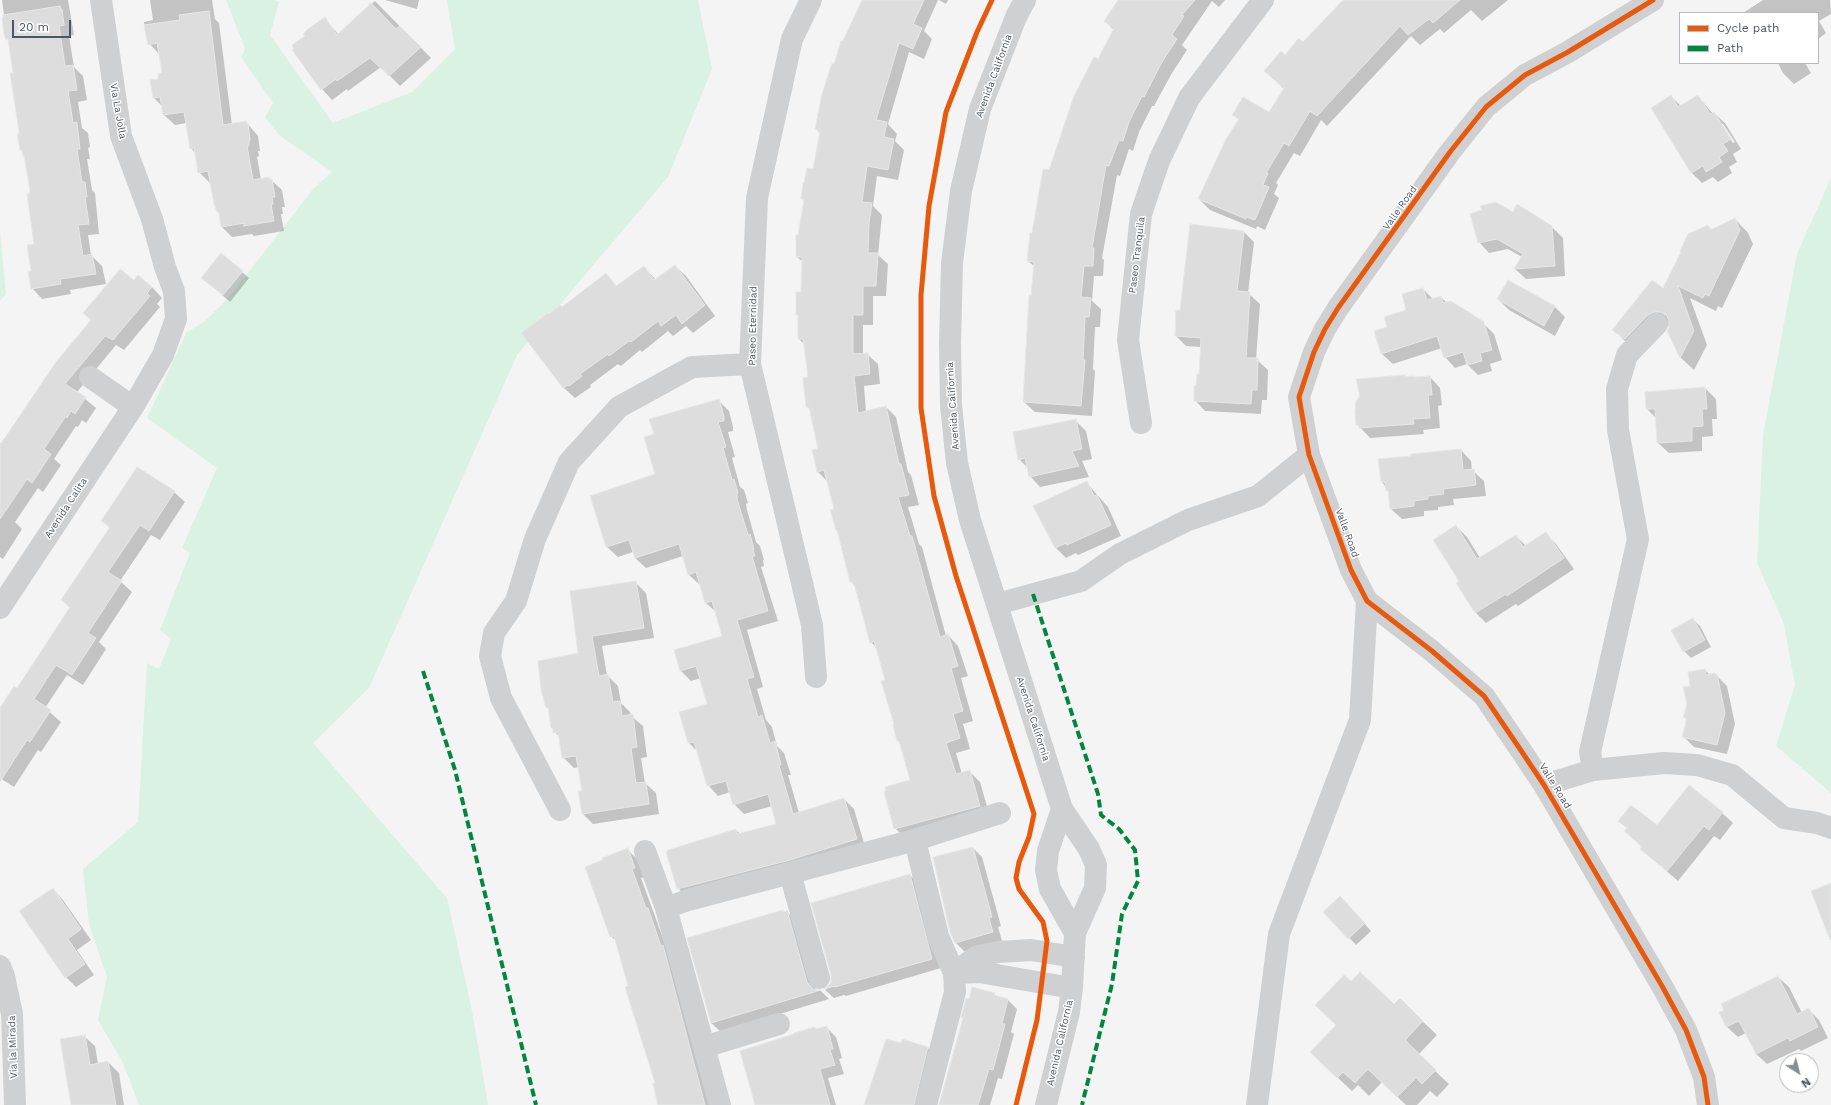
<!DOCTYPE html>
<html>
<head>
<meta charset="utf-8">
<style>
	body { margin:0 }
	#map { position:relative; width:1831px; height:1105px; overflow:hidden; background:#f4f4f4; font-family:"Work Sans",sans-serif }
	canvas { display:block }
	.legend { position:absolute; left:1679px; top:12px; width:140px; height:52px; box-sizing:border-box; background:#fff; border:1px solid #b7bbc0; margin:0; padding:5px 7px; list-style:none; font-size:12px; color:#4a5661 }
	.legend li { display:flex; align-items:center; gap:8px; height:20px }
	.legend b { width:20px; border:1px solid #b7bbc0 }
	.north { position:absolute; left:1779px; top:1053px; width:40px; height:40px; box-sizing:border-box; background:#fff; border:1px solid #b7bbc0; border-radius:50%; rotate:144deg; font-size:11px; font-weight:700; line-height:16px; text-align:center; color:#4a5661 }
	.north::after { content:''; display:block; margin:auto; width:14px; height:18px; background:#868d94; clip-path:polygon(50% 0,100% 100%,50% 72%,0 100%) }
	.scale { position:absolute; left:12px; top:20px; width:59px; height:18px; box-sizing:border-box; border:2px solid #4a5661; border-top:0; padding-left:5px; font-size:12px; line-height:14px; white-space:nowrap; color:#4a5661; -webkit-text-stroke:3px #fff; paint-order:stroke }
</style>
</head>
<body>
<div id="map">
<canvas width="1831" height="1105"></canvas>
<ul class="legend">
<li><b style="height:5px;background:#e8590c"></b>Cycle path</li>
<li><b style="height:5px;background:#00873e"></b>Path</li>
</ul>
<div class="north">N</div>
<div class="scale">20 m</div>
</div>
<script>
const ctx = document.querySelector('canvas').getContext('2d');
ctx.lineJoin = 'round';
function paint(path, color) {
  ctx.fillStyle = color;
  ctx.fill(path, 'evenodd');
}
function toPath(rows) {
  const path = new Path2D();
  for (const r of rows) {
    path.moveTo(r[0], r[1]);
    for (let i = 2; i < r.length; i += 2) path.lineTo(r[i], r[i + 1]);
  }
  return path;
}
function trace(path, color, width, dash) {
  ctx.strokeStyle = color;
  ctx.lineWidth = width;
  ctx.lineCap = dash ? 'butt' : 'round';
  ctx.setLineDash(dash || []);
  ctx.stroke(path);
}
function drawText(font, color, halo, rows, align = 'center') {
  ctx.font = font + ' "Work Sans",sans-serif';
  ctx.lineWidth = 3;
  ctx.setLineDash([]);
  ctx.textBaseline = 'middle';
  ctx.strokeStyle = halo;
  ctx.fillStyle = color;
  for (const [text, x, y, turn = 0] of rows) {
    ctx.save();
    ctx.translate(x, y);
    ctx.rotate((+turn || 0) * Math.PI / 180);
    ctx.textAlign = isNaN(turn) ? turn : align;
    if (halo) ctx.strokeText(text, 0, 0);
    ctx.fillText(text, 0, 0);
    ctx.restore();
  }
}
paint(toPath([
	[226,0,274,0,279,2,270,35,333,123,412,92,455,49,447,0,698,0,712,69,668,177,517,355,369,688,313,743,447,898,472,1011,488,1105,139,1105,123,1063,98,1020,107,977,89,924,83,869,138,822,147,663,159,669,171,639,160,630,190,553,182,548,217,468,147,418,186,333,205,321,230,296,314,188,332,172,279,135,265,117,273,103,241,57,245,49],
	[1831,178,1831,793,1776,746,1795,685,1784,624,1757,563,1763,435,1797,254],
	[0,231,6,294,0,301]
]), '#d9f2e3');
paint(toPath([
	[2,0,68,0,74,35,69,36,74,67,83,76,87,100,78,102,82,128,88,133,90,147,88,148,90,159,87,159,92,190,95,193,99,234,88,235,91,255,102,266,106,284,70,290,71,294,42,299,32,288,32,272,35,244,31,190,26,158,21,150,14,74,9,41,7,39],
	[150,0,212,0,215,19,219,23,232,125,246,122,258,136,260,151,258,151,259,156,257,157,261,180,269,178,282,190,285,207,282,207,283,214,281,214,284,231,254,236,252,234,232,237,222,227,211,182,210,183,199,172,196,154,191,148,187,123,175,125,164,115,163,107,154,98,163,74,160,55,147,41,144,22,153,20],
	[385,0,419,0,417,9],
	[866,0,938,0,924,31,932,39,924,59,909,52,888,124,897,134,895,141,904,150,898,180,877,176,873,206,882,215,878,255,888,264,886,296,873,296,873,325,863,325,863,354,867,354,878,364,880,384,864,386,866,412,886,407,896,417,908,472,911,475,919,505,908,507,919,544,922,547,946,636,948,635,958,646,968,676,961,678,973,721,963,724,970,749,956,753,962,774,970,772,980,782,990,817,905,838,895,828,911,781,901,744,898,741,887,681,877,648,871,642,855,586,851,582,839,532,836,530,836,510,828,482,817,471,819,449,811,410,807,407,809,378,805,345,799,339,799,316,797,314,802,293,803,262,797,257,804,201,802,199,813,170,821,134,816,129,834,65,844,42],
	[939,0,948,0,946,4],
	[1119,0,1225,0,1219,7,1212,1,1182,45,1187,50,1172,73,1154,106,1152,106,1139,132,1133,151,1129,149,1120,176,1117,175,1102,258,1104,260,1103,276,1094,276,1092,301,1101,309,1100,327,1095,327,1093,369,1095,371,1092,416,1035,412,1024,402,1035,267,1028,261,1033,234,1049,171,1098,60,1114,30,1105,21],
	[1372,0,1508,0,1482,21,1471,10,1444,33,1440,29,1420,45,1411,36,1327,126,1321,120,1300,156,1294,153,1276,183,1278,185,1274,194,1279,198,1265,230,1257,226,1256,229,1210,210,1199,199,1239,120,1233,114,1270,114,1284,89,1265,71,1303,43],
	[1763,0,1830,0,1831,14,1819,21,1826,33,1818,39,1818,13,1743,13],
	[375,1,431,58,400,86,381,67,348,91,347,89,332,100,322,89,306,37,325,19,339,35],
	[1778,63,1805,63,1811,73,1794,84,1783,73],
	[1671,96,1681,106,1698,96,1713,114,1714,113,1725,123,1741,149,1733,154,1737,162,1729,167,1732,173,1718,182,1713,177,1702,183,1692,173,1652,108],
	[1721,124,1723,124,1735,142,1733,143],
	[1513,213,1552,227,1563,238,1565,276,1526,279,1515,269,1522,257,1508,249,1489,253,1479,242],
	[1735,219,1748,233,1753,244,1722,308,1718,306,1716,311,1690,298,1707,345,1694,370,1681,358,1668,331,1670,325,1627,343,1614,330,1663,290,1708,226,1712,230],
	[1191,225,1244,232,1254,242,1248,293,1260,304,1256,359,1268,370,1267,400,1262,400,1261,414,1205,411,1195,400,1200,375,1201,347,1186,346,1176,336,1181,311],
	[675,266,686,276,715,316,693,333,686,326,673,336,668,331,642,352,640,350,621,366,618,364,590,385,591,387,575,398,564,388,523,333,562,308,606,275,617,287,644,267,656,280],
	[242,272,249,278,230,302,202,277],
	[1509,281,1555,307,1565,317,1555,336,1509,310,1498,299],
	[134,282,152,287,162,298,157,304,160,307,124,350,116,345,77,392,96,408,86,423,82,420,78,427,76,426,54,459,61,465,43,492,38,488,15,522,22,529,3,559,0,557,0,443,2,444],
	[1423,289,1433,299,1441,297,1447,303,1483,323,1494,334,1502,360,1490,364,1492,371,1478,375,1467,364,1455,368,1445,357,1442,348,1393,364,1382,354,1388,328,1408,311],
	[1404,376,1415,378,1430,377,1440,388,1442,405,1438,406,1440,428,1423,430,1424,434,1370,438,1357,424],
	[1705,388,1716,399,1717,419,1712,419,1713,436,1702,437,1702,451,1669,453,1658,443,1657,419,1647,409],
	[718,400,729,411,733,427,733,431,728,432,735,457,732,458,740,487,744,490,748,503,746,504,747,510,756,542,760,546,764,560,763,560,764,566,761,567,778,621,747,630,763,687,757,689,766,720,772,727,777,746,784,753,791,775,788,775,799,813,844,799,854,809,866,850,688,898,678,888,736,830,740,834,777,824,772,806,744,814,734,804,730,792,718,796,708,785,698,752,689,743,680,713,709,705,701,678,691,681,681,671,675,651,724,636,717,613,706,603,701,584,699,584,688,574,683,556,646,568,635,558,633,552,618,557,607,547,591,497,656,475,655,435],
	[1076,421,1086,431,1092,459,1082,461,1089,477,1040,487,1030,476,1028,468,1019,459],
	[1461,450,1471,461,1472,470,1484,481,1486,496,1453,499,1454,505,1438,507,1438,510,1424,511,1424,516,1402,519,1391,509,1390,493,1382,482],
	[138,468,174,492,185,502,160,540,151,535,120,581,132,592,99,642,106,649,83,685,67,675,45,708,61,722,41,752,38,750,14,787,0,778,0,710,17,689,70,608,62,600,110,528,103,521],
	[1086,482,1108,507,1121,536,1078,555,1076,553,1066,558,1056,548],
	[1456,526,1467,537,1480,558,1516,536,1526,546,1546,534,1556,544,1574,569,1518,606,1516,604,1486,623,1476,613,1457,584,1461,582],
	[636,583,646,593,654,638,602,646,607,675,618,686,621,703,630,712,631,716,643,726,647,757,641,758,645,783,656,793,659,814,593,824,583,814,583,792,579,767,574,768,563,757,560,738,552,728,550,710,546,707,579,654,571,592],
	[1693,619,1700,626,1711,647,1691,658,1684,651],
	[1705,670,1710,675,1717,676,1727,686,1735,724,1727,754,1694,747,1683,736,1687,720,1684,717,1691,687],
	[1689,787,1722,813,1733,823,1720,840,1714,836,1678,881,1641,849,1642,847,1625,831,1627,828,1620,821,1657,827],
	[973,848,982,857,1001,926,998,927,1002,941,965,952,955,942],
	[628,850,637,859,644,877,641,878,668,952,711,1105,659,1105,656,1084,629,986,616,941,611,936],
	[910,875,919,884,941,968,846,996,844,995,834,998,825,990,829,987],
	[53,889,63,900,91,940,77,950,94,975,76,987,66,977],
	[1347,904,1371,931,1356,945,1325,912],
	[784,912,787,912,796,921,816,991,821,991,829,999,721,1032,711,1023],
	[1778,977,1789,987,1802,1013,1809,1010,1819,1020,1828,1038,1801,1051,1799,1049,1767,1064,1756,1054,1746,1033,1738,1037,1727,1027,1720,1013],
	[1351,982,1394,1006,1400,1000,1437,1035,1418,1055,1449,1084,1437,1097,1430,1091,1417,1105,1406,1105,1382,1082,1369,1096,1358,1085,1352,1091,1325,1066],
	[994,994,998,997,1008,1000,1017,1009,1011,1032,1014,1034,1002,1079,998,1078,990,1105,940,1105,955,1048,956,1048,967,999],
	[826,1027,836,1037,842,1058,839,1059,844,1074,828,1078,836,1105,755,1105,815,1028,817,1030],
	[84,1036,95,1046,98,1064,108,1062,119,1073,124,1105,72,1105],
	[928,1048,937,1057,924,1105,866,1105]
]), '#0003');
const building = toPath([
	[862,0,924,0,913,24,922,28,913,49,899,43,876,120,887,122,884,137,894,139,888,170,867,166,862,202,872,203,869,223,868,253,878,253,876,286,863,286,863,315,853,315,853,354,868,353,870,374,854,376,858,413,886,406,899,464,901,464,909,495,898,497,910,536,912,536,940,637,948,634,958,666,951,668,963,711,953,714,960,738,946,743,956,774,970,770,980,806,894,829,884,792,886,791,885,787,910,780,899,741,897,741,893,725,894,724,881,681,885,680,874,641,870,643,855,587,852,582,850,582,837,530,836,530,830,510,834,509,824,470,817,472,812,450,818,449,809,407,806,407,803,378,808,377,803,339,798,339,798,315,796,315,796,292,801,292,802,257,796,257,796,235,798,235,804,200,801,199,803,183,804,183,807,168,813,169,820,131,815,129,822,94,832,63,834,64,841,41,843,41,862,0],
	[1118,0,1195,0,1182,15,1184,16,1172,35,1177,39,1162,62,1144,97,1142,96,1129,122,1123,141,1119,140,1109,166,1106,165,1092,248,1094,248,1093,266,1084,266,1081,297,1091,298,1089,317,1085,317,1083,360,1085,360,1081,406,1023,402,1029,295,1031,295,1034,262,1027,261,1030,233,1032,233,1043,169,1049,170,1074,96,1094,57,1098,59,1114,28,1104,21,1118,0],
	[1343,0,1460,0,1433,23,1429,19,1408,35,1400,26,1317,116,1310,111,1289,146,1284,143,1266,173,1268,173,1263,185,1269,187,1255,220,1246,217,1246,219,1198,199,1226,139,1239,119,1232,115,1243,97,1269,112,1284,88,1264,71,1281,51,1285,55,1299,38,1303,42,1343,0],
	[371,3,396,29,400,26,421,47,389,76,370,58,337,81,336,79,321,90,292,50,294,49,292,45,305,36,303,34,308,29,325,17,337,35,371,3],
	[60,6,61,9,62,9,64,25,59,26,65,66,73,65,77,90,68,91,73,123,77,122,80,149,77,149,82,182,85,182,87,197,85,197,89,224,78,225,83,256,92,254,96,274,60,279,61,284,31,289,28,272,31,271,27,245,34,244,27,194,29,194,30,190,24,156,23,156,22,150,20,150,17,134,19,134,19,131,10,73,13,73,8,39,6,40,4,34,2,18,3,18,3,15,60,6],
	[209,11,223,125,246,121,248,124,250,140,249,141,249,146,247,146,253,180,269,177,269,179,272,179,275,197,272,197,273,204,271,204,274,221,243,226,245,223,221,227,219,212,217,212,214,204,208,171,198,173,194,148,190,149,184,112,163,115,160,97,153,98,150,80,158,79,158,74,162,73,157,43,148,45,144,25,180,20,179,15,209,11],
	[1671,95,1678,107,1698,95,1710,114,1714,112,1731,139,1723,144,1728,151,1719,157,1722,162,1706,172,1703,166,1691,173,1651,108,1671,95],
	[1496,202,1513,212,1517,204,1552,226,1555,266,1514,269,1523,254,1497,239,1478,243,1470,214,1482,210,1480,206,1496,202],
	[1735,218,1740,230,1709,296,1705,294,1703,298,1678,286,1694,331,1680,358,1667,331,1669,327,1669,320,1666,315,1660,312,1654,312,1648,315,1625,339,1612,330,1652,280,1663,288,1681,252,1680,251,1688,234,1708,225,1710,230,1735,218],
	[1190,224,1244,231,1237,291,1250,292,1246,358,1258,358,1257,390,1252,390,1251,404,1194,401,1194,386,1196,386,1197,374,1199,374,1201,338,1175,336,1176,310,1180,310,1190,224],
	[221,253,243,271,223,295,201,278,221,253],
	[675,265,705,305,682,324,676,315,661,326,658,321,631,342,629,341,609,356,608,354,580,374,582,376,569,386,568,385,563,388,521,333,548,313,549,314,560,305,562,307,606,273,616,286,644,266,654,280,675,265],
	[120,269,134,280,138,275,152,287,147,293,150,296,113,340,105,336,65,384,86,397,75,414,71,411,67,418,66,416,44,449,51,454,32,483,27,479,0,519,0,445,56,362,91,320,83,313,120,269],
	[1508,280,1555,306,1544,326,1497,299,1508,280],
	[1423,288,1427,300,1441,296,1443,303,1451,301,1484,322,1492,350,1480,353,1482,361,1467,365,1463,352,1444,358,1437,336,1381,354,1374,331,1387,327,1384,317,1406,310,1402,294,1423,288],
	[1405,375,1405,377,1414,376,1414,377,1430,376,1432,395,1428,395,1430,418,1413,419,1414,424,1359,428,1358,425,1356,425,1355,411,1356,401,1360,396,1356,379,1405,375],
	[1705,387,1707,409,1702,409,1703,426,1692,427,1692,441,1657,443,1655,409,1646,409,1645,392,1705,387],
	[719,399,724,416,724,421,718,422,726,447,723,448,732,480,734,479,738,493,737,494,737,499,748,535,750,534,754,549,753,550,755,556,752,556,768,611,737,620,754,677,747,679,758,717,762,715,770,743,775,741,781,765,779,765,793,814,844,798,857,839,790,860,677,889,666,852,668,850,736,829,737,834,776,824,768,794,733,805,726,781,707,786,694,742,688,743,679,712,707,704,696,666,680,671,674,650,722,636,712,601,705,603,696,572,688,575,679,544,635,558,629,540,606,547,590,496,655,474,644,437,654,434,649,419,719,399],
	[1076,419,1082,449,1072,451,1079,466,1029,477,1025,458,1018,460,1013,432,1076,419],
	[1461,449,1463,470,1474,469,1476,485,1443,489,1444,494,1428,496,1428,499,1414,501,1414,506,1390,509,1388,491,1386,491,1385,482,1381,482,1378,459,1411,456,1411,454,1461,449],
	[137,467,175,491,149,531,140,525,108,572,122,581,88,633,96,638,72,675,56,665,34,699,51,710,30,742,27,740,0,782,0,708,14,686,17,688,70,607,61,600,110,527,101,521,137,467],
	[1087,481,1094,496,1097,495,1111,525,1067,545,1066,543,1055,548,1033,506,1087,481],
	[1456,525,1477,559,1516,535,1523,547,1546,532,1564,558,1507,596,1506,594,1475,613,1456,583,1459,581,1433,540,1456,525],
	[636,581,644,628,592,636,599,676,608,674,613,702,620,701,622,716,633,714,637,747,631,748,636,783,646,782,649,804,582,814,578,791,582,791,576,756,562,758,558,732,553,733,553,728,551,728,548,707,546,708,541,690,538,661,578,653,570,591,636,581],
	[1693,618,1705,640,1683,652,1671,630,1693,618],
	[1705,669,1706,675,1715,673,1715,675,1717,674,1725,713,1717,745,1682,737,1687,718,1683,717,1687,704,1683,687,1690,686,1688,672,1705,669],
	[1689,785,1723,812,1709,830,1704,826,1667,871,1640,849,1642,846,1624,831,1627,828,1618,821,1631,805,1657,825,1689,785],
	[973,847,992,917,989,918,993,932,955,943,950,932,933,857,973,847],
	[628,848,635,868,632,869,646,908,648,908,661,946,663,945,705,1105,658,1105,653,1084,655,1083,625,987,628,986,614,936,610,937,585,867,603,860,602,858,628,848],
	[910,874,932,959,835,987,835,986,824,989,828,986,831,982,831,975,811,903,910,874],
	[1831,883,1831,939,1830,940,1811,891,1831,883],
	[53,888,81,929,68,939,85,964,65,978,19,911,53,888],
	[1340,896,1365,923,1348,939,1323,912,1340,896],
	[783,910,784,912,787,910,807,982,811,987,815,990,821,990,711,1023,687,938,783,910],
	[1360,972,1394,1004,1400,998,1423,1021,1405,1040,1436,1070,1422,1084,1416,1078,1397,1097,1368,1069,1355,1083,1343,1072,1337,1078,1310,1052,1336,1025,1315,1005,1344,975,1351,981,1360,972],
	[1778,976,1797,1014,1809,1008,1818,1027,1790,1041,1788,1038,1756,1054,1739,1021,1726,1027,1719,1012,1724,1010,1721,1004,1778,976],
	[972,987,995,993,994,995,1008,999,1002,1024,1005,1024,993,1070,989,1069,978,1105,939,1105,963,1018,961,1017,966,998,969,999,972,987],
	[827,1026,833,1049,830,1050,835,1065,820,1069,830,1105,755,1105,740,1051,794,1034,794,1033,815,1027,816,1029,827,1026],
	[85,1035,90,1065,108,1061,116,1105,71,1105,60,1039,85,1035],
	[886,1039,901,1043,902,1039,928,1047,914,1105,864,1105,886,1039]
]);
paint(building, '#ddddde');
trace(building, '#e5e6e7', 1);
trace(toPath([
	[811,0,792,39,757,198,750,364,812,625,816,677],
	[1025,0,1016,17,980,109,961,191,952,263,950,344,951,405,957,463,970,520,1062,809],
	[1653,0,1568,52,1525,75,1486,107,1450,152,1338,308,1325,329,1314,352,1299,397,1309,455,1351,570,1367,601,1432,651,1484,696,1520,749,1544,785,1662,986,1686,1030,1704,1077,1708,1105],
	[90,377,133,407],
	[1141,423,1128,340,1141,214,1159,161,1189,98,1263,0],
	[997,604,1081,581,1120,554,1188,520,1258,496,1309,455],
	[0,608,133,407,163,355,176,319,174,291,165,267,152,219,121,136,101,0],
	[1593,770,1590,752,1638,539,1618,430,1617,389,1627,355,1657,324],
	[1544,785,1593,770,1664,763,1697,765,1732,775,1784,818,1817,823,1831,828],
	[1062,809,1089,849,1096,865,1095,888,1075,933,1050,889,1046,870,1048,851,1062,809],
	[560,810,501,698,490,656,494,633,516,601,535,539,569,462,619,407,692,367,750,364],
	[915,840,938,936,954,973,955,992,926,1105],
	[645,851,666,908,720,1105],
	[790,873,819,978],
	[666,908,688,900,915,840,1000,813],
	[0,966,4,976,12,1014,15,1105],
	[954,973,976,957,998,952,1031,950,1074,957],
	[954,973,979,972,1072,988],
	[704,1047,779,1024],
	[1046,1105,1069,1012,1072,988,1075,933],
	[1257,1105,1279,934,1360,720,1367,601]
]), '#ced0d2', 22);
trace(toPath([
	[1033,594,1098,794,1101,815,1119,829,1135,850,1138,881,1122,914,1112,984,1082,1105],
	[423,671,455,770,536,1105]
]), '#00873e', 4, [8, 4]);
trace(toPath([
	[992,0,977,32,946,112,929,206,921,295,921,408,934,496,956,576,1034,814,1029,837,1019,862,1016,878,1019,889,1043,922,1047,941,1037,1020,1016,1105],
	[1653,0,1568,52,1525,75,1486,107,1450,152,1338,308,1325,329,1314,352,1299,397,1309,455,1351,570,1367,601,1432,651,1484,696,1520,749,1544,785,1662,986,1686,1030,1704,1077,1708,1105]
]), '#e8590c', 5);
drawText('10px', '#4a5661', '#fff', [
	["Avenida California",994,76,-70],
	["Via La Jolla",118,111,80],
	["Valle Road",1400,208,-55],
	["Paseo Tranquila",1137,255,-83],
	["Paseo Eternidad",753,326,-89],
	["Avenida California",953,406,-94],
	["Avenida Calita",66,508,-57],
	["Valle Road",1347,533,70],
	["Avenida California",1033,719,72],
	["Valle Road",1555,786,58],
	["Avenida California",1060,1043,-77],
	["Via la Mirada",13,1047,-92]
]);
</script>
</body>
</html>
